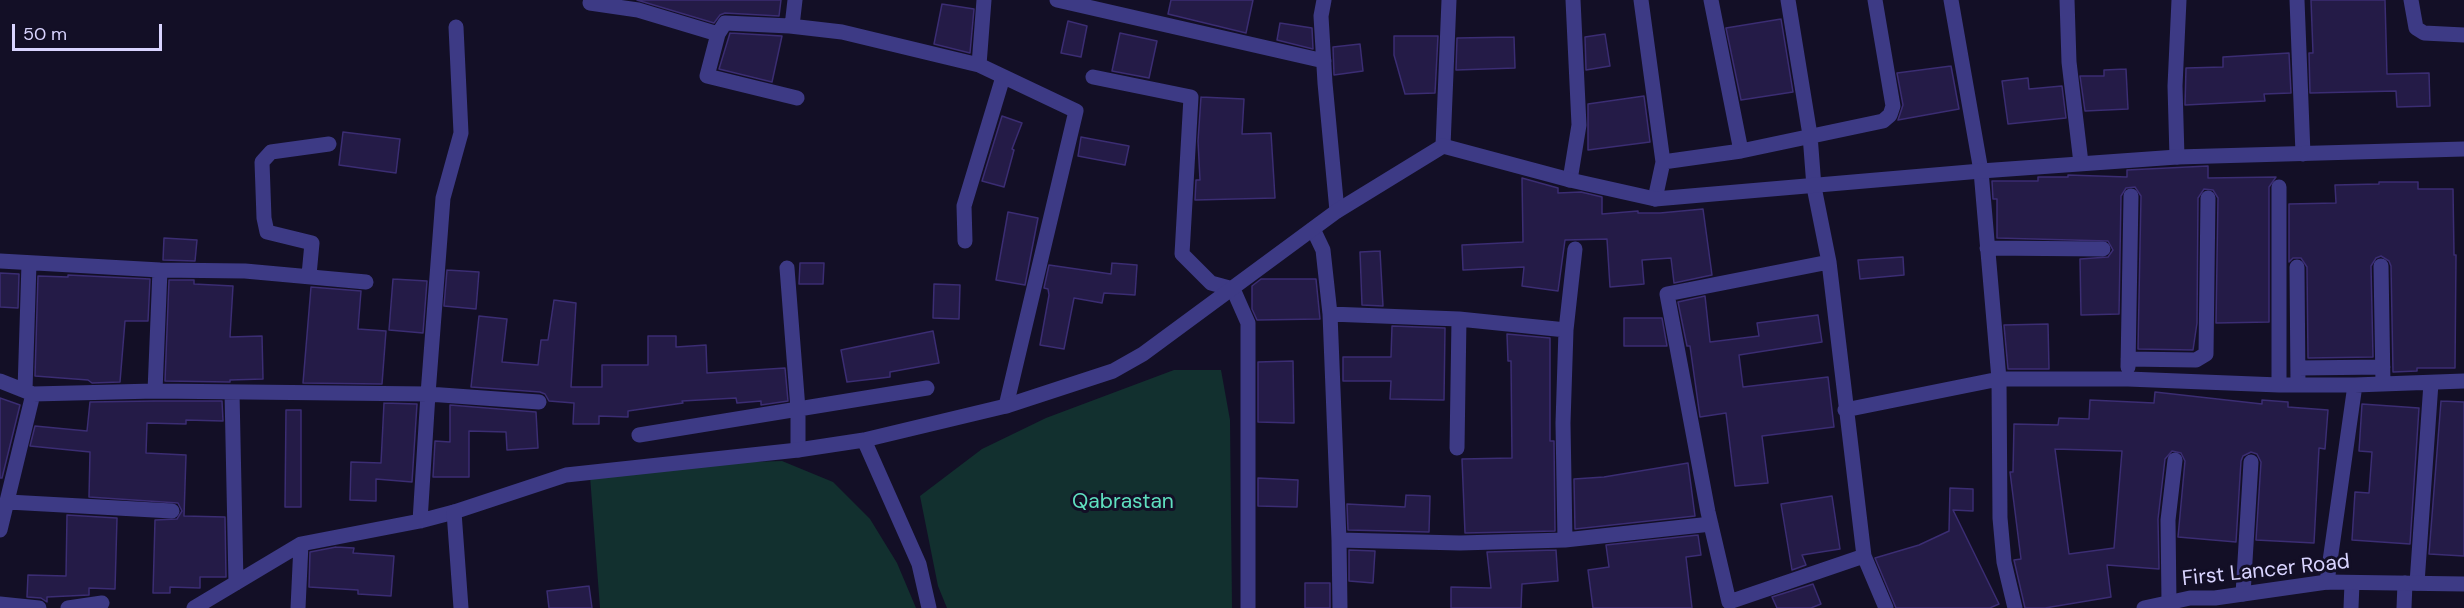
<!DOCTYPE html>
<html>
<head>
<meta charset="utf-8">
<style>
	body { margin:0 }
	#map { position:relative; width:2464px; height:608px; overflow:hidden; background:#130f26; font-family:"DM Sans",sans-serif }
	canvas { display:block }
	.scale { position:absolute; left:12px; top:24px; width:150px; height:27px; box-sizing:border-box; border:3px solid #d9d4ff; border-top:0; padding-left:8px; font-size:18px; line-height:21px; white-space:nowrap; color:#d9d4ff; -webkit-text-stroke:4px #130f26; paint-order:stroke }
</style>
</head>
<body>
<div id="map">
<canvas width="2464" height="608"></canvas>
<div class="scale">50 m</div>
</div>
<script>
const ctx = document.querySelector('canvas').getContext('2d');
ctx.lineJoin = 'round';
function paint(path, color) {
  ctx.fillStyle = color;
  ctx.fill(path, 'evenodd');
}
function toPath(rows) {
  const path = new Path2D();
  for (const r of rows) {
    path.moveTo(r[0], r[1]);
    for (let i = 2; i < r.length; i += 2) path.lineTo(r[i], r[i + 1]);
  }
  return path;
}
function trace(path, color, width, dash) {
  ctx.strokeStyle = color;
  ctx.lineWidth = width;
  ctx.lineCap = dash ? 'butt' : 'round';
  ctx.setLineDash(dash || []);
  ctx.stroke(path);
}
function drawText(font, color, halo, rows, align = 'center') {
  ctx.font = font + ' "DM Sans",sans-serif';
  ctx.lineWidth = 6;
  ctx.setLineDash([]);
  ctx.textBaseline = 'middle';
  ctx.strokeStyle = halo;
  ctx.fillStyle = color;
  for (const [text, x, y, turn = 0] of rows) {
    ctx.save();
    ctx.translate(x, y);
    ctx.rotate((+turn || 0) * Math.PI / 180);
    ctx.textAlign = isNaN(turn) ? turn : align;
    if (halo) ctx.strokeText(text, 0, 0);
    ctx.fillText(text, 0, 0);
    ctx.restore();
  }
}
paint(toPath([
	[1174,370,1221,370,1230,420,1232,608,947,608,938,586,920,496,982,449,1046,418],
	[782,461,833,482,870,519,897,563,916,608,600,608,590,476,716,463]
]), '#12302f');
const building = toPath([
	[637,0,781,0,779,16,725,13,720,15,714,23,637,0],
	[1171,0,1253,0,1246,33,1168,14,1171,0],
	[2311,0,2385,0,2387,74,2429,73,2430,106,2397,107,2396,91,2310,93,2309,53,2313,53,2311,0],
	[942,4,974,9,970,53,934,44,942,4],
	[1781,19,1793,92,1741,100,1726,28,1781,19],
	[1068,21,1087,26,1081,57,1061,53,1068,21],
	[1280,23,1312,28,1313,49,1277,40,1280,23],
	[730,33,782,36,772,82,719,69,730,33],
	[1120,33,1157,41,1149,78,1112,71,1120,33],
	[1605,34,1610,66,1586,70,1585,37,1605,34],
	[1394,36,1438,36,1435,93,1405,94,1394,55,1394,36],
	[1514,37,1515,68,1456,70,1457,38,1514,37],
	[1360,44,1363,71,1334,75,1333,47,1360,44],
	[2289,53,2291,93,2264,94,2265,101,2185,105,2186,68,2223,67,2223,57,2289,53],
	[1951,66,1959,109,1898,120,1903,105,1897,73,1951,66],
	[2126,69,2128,109,2085,111,2080,76,2104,76,2104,70,2126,69],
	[2028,78,2029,89,2062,86,2066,118,2008,124,2002,81,2028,78],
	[1644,96,1650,142,1588,150,1588,104,1644,96],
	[1201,97,1244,99,1242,134,1271,133,1275,198,1195,200,1196,180,1200,180,1198,141,1201,97],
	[1002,116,1022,123,1012,149,1014,150,1004,187,982,181,1002,116],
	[343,132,400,139,396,173,339,165,343,132],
	[1081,137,1129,146,1125,165,1078,156,1081,137],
	[2208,166,2208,178,2276,177,2269,187,2269,322,2216,323,2218,198,2213,190,2204,189,2198,198,2197,323,2193,350,2138,349,2141,196,2135,187,2126,188,2121,196,2119,314,2081,315,2080,259,2108,257,2113,250,2108,241,1997,238,1997,199,1993,199,1992,181,2038,181,2038,177,2068,177,2068,175,2127,177,2127,170,2208,166],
	[1522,178,1558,188,1558,193,1581,192,1602,197,1602,214,1638,211,1638,213,1660,213,1703,209,1712,275,1674,283,1671,258,1642,260,1644,284,1610,287,1607,239,1565,240,1558,291,1522,286,1524,267,1463,270,1462,245,1523,242,1522,178],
	[2379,182,2418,182,2418,189,2453,189,2454,255,2456,255,2455,368,2417,368,2417,371,2393,372,2391,266,2389,261,2381,256,2376,258,2371,266,2373,357,2308,358,2307,267,2301,258,2293,258,2289,262,2289,204,2336,203,2335,185,2379,184,2379,182],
	[1008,212,1038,218,1025,285,996,280,1008,212],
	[164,238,197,240,195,261,163,260,164,238],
	[1380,251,1383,306,1362,305,1360,252,1380,251],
	[1903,257,1904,275,1860,279,1858,260,1903,257],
	[800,263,824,263,823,284,799,284,800,263],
	[1112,263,1137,265,1135,295,1104,293,1102,303,1074,298,1064,349,1040,345,1049,295,1048,289,1044,288,1049,265,1111,274,1112,263],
	[447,270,479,272,476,309,444,306,447,270],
	[0,273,19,274,18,308,0,307,0,273],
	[68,275,150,279,148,321,125,321,120,382,92,383,88,380,35,376,38,276,68,277,68,275],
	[393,279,427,281,423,333,389,330,393,279],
	[1261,279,1316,279,1320,319,1257,320,1252,309,1252,286,1261,279],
	[169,280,194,280,194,284,233,286,230,337,262,336,263,379,230,380,230,382,165,381,169,280],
	[934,284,960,285,959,319,933,318,934,284],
	[311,287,361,291,358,329,386,331,382,384,303,383,311,287],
	[1705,296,1710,342,1759,336,1757,323,1818,315,1822,342,1739,355,1743,387,1828,377,1834,427,1762,436,1768,483,1735,486,1726,413,1700,417,1690,346,1687,346,1678,302,1705,296],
	[554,300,576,303,571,387,602,387,602,365,648,365,648,336,676,336,676,347,706,345,707,373,785,368,788,401,761,405,761,401,737,403,736,398,682,401,683,403,628,411,628,417,599,416,599,424,573,424,574,403,549,401,545,394,540,392,471,387,479,316,507,319,502,362,538,365,541,340,548,340,554,300],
	[1624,318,1662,318,1667,346,1624,346,1624,318],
	[2048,324,2049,369,2008,369,2004,325,2048,324],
	[1392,326,1445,328,1444,400,1390,399,1391,381,1343,381,1343,357,1391,357,1392,326],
	[933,331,939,363,890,372,890,377,847,382,841,350,933,331],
	[1507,334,1550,338,1550,441,1554,441,1555,531,1465,533,1462,459,1512,458,1511,361,1508,361,1507,334],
	[1293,361,1294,423,1258,422,1258,362,1293,361],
	[2155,392,2262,404,2262,400,2288,402,2288,407,2328,410,2325,449,2319,448,2314,543,2256,540,2261,462,2257,454,2251,452,2243,456,2241,461,2236,542,2178,537,2185,461,2181,453,2172,451,2165,459,2158,519,2159,569,2107,565,2111,597,2045,608,2025,608,2014,560,2021,559,2010,472,2013,472,2014,424,2058,425,2059,418,2089,419,2090,400,2154,403,2155,392],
	[2055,449,2122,451,2114,548,2069,554,2055,449],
	[0,398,20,405,2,478,0,478,0,398],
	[155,401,222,401,223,421,186,420,186,424,147,423,146,453,186,455,184,516,225,517,226,577,200,577,200,588,170,587,170,593,153,593,155,520,177,519,182,511,178,503,89,497,90,452,30,446,35,426,87,431,90,402,155,401],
	[2441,401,2464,402,2464,556,2429,554,2441,401],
	[384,403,417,404,412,482,376,479,376,501,350,500,351,462,381,463,384,403],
	[2362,404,2419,408,2410,544,2352,540,2355,492,2369,493,2372,452,2359,451,2362,404],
	[450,405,536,412,538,448,507,450,506,432,469,431,469,477,433,477,435,441,450,442,450,405],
	[286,410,301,410,301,507,285,507,286,410],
	[1688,463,1695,516,1575,529,1574,479,1604,477,1688,463],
	[1258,478,1298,480,1297,507,1258,506,1258,478],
	[1950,488,1973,489,1973,511,1953,510,1999,604,1990,608,1896,608,1875,558,1919,545,1949,531,1950,488],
	[1406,495,1430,496,1429,532,1348,530,1347,504,1405,507,1406,495],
	[1832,496,1840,549,1802,555,1806,565,1792,570,1781,504,1832,496],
	[67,515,117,518,115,589,89,588,89,595,47,597,47,602,41,598,27,597,28,575,66,576,67,515],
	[1698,535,1701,555,1686,557,1692,608,1593,608,1588,570,1609,567,1606,545,1698,535],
	[336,547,354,548,353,553,394,556,391,596,358,594,358,590,309,587,310,552,336,547],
	[1349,550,1375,551,1373,583,1349,581,1349,550],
	[1556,550,1558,581,1522,584,1521,608,1451,608,1451,587,1491,588,1487,552,1556,550],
	[1305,583,1330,583,1330,608,1305,608,1305,583],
	[1813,584,1821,604,1811,608,1777,608,1772,597,1813,584],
	[589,586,592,608,549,608,547,591,589,586]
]);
paint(building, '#241b47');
trace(building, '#3b2d73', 1.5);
trace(toPath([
	[1057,0,1324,61],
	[1324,0,1321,16,1325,83,1337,211],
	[1641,0,1663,162,1655,199],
	[1711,0,1741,151],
	[1788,0,1810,135,1814,187,1829,262,1864,556,1886,608],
	[1951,0,1981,171,1999,379,2000,518,2004,562,2015,608],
	[2067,0,2069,62,2081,163],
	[2297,0,2303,154],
	[2411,0,2416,28,2424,33,2464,35],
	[590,3,638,10,718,34,725,23,790,26,842,32,979,65,1076,111,1006,406],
	[792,26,795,0],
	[718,34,707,76,797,98],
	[979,65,984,0],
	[1093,77,1191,97,1182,254,1211,283,1233,289,1248,323,1248,608],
	[1443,146,1449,0],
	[2177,157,2175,86,2179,0],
	[1663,162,1741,151,1883,121,1890,115,1893,106,1875,0],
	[1570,180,1579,125,1573,0],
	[2279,187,2279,385],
	[1313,229,1323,250,1330,314,1339,540,1340,608],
	[965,241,964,206,1003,77],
	[1987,248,2103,249],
	[0,261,160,270,245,271,366,282],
	[1829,262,1667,294,1708,512,1729,602,1864,556],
	[2381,266,2383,384],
	[2297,267,2298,385],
	[787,268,798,409,798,450],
	[309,275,312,243,267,232,264,218,262,162,271,152,329,144],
	[1330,314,1459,319,1566,330],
	[2128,359,2196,360,2206,354,2208,198],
	[2128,367,2131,196],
	[2298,368,2383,367],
	[0,381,33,394,155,391,428,394,539,402],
	[25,390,29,263],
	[155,391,160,270],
	[232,392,236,583],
	[1845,410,1999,379,2128,379,2279,385,2355,385,2464,381],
	[639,435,927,388],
	[1457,448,1459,319],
	[8,502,172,511],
	[420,521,428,394,443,198,461,133,456,27],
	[0,530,33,394],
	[1339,540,1460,543,1565,540,1711,524],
	[1565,540,1563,423,1566,330,1575,249],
	[2327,582,2355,385],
	[2417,583,2431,383],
	[2243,594,2251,462],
	[2169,603,2168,520,2175,460],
	[0,604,39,608],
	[68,608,102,603],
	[194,608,301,544,420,521,454,512],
	[298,608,301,544],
	[2351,608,2352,583],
	[2404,608,2405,583]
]), '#3d3a85', 15);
trace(toPath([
	[864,440,919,564,929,608],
	[461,608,454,512,566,475,798,450,864,440,1006,406,1113,371,1143,354,1337,211,1443,146,1570,180,1655,199,1981,171,2177,157,2464,149],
	[2144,608,2190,598,2215,598,2327,582,2464,584]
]), '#3d3a85', 15);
drawText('21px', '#5fe0c0', '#130f26', [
	["Qabrastan",1123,502]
]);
drawText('21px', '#d9d4ff', '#130f26', [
	["First Lancer Road",2266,571,-6]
]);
</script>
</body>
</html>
